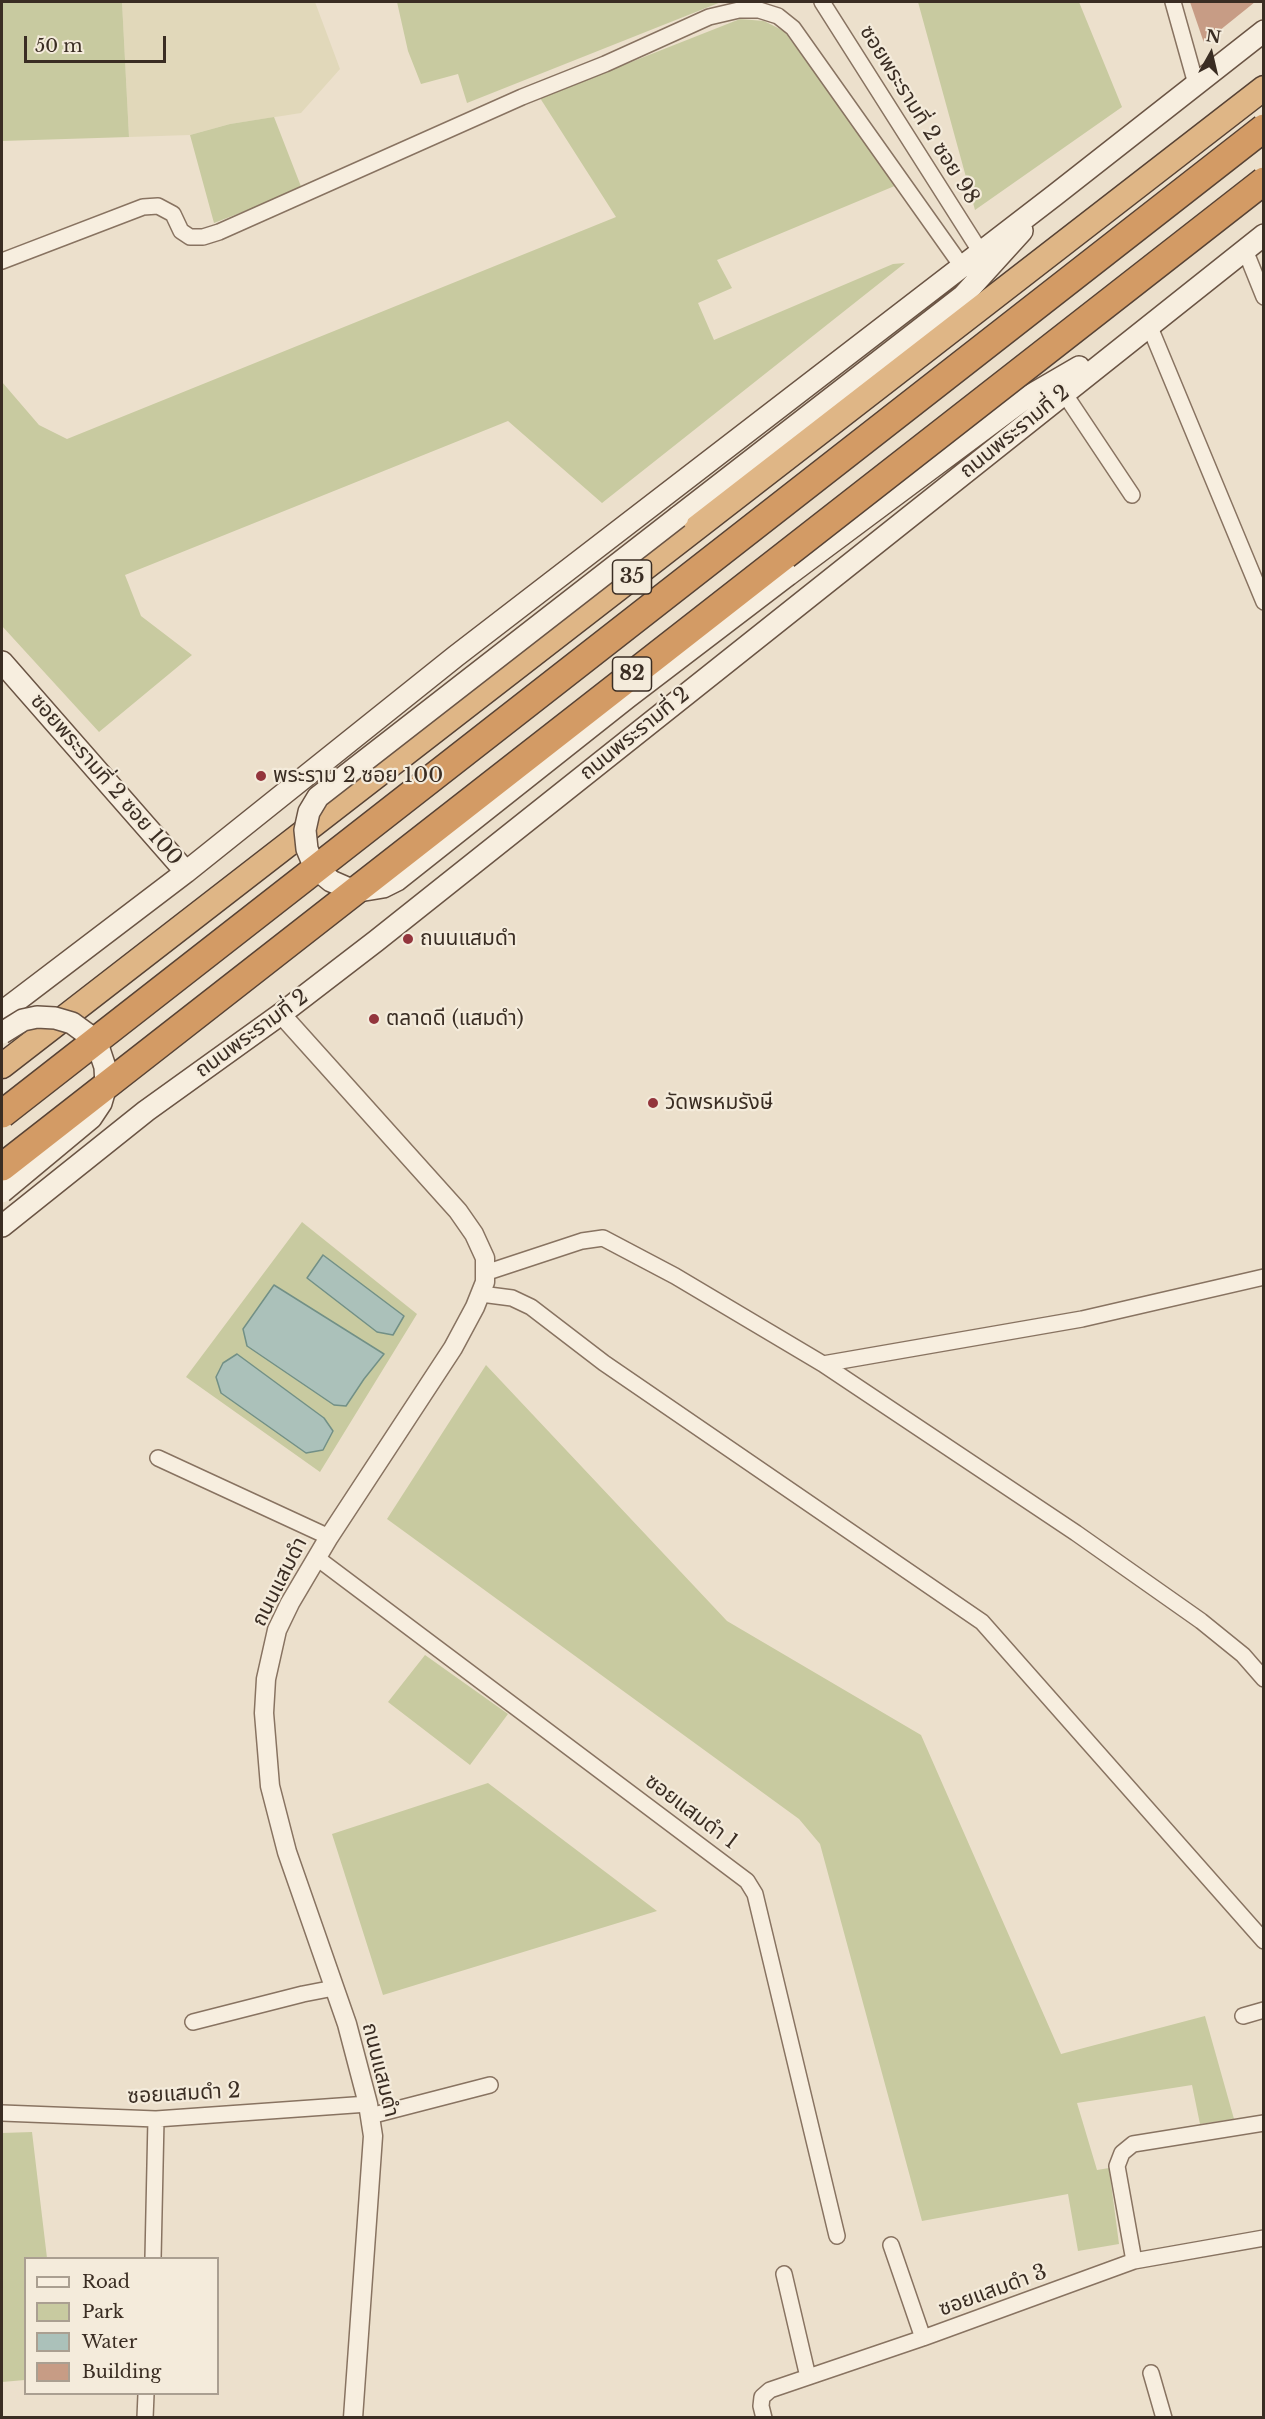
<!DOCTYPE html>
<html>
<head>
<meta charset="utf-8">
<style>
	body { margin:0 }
	#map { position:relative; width:1265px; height:2419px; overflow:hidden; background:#ece0cc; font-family:"Libre Baskerville",serif }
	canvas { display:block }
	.frame { position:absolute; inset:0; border:3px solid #3a2d23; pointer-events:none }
	.legend { position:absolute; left:24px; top:2257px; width:195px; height:138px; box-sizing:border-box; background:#f4ebdb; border:2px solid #aa9f91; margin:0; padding:8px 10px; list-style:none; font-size:18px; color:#3a2d23 }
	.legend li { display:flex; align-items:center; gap:12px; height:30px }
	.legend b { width:30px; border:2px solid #aa9f91 }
	.north { position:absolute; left:1181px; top:24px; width:60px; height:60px; -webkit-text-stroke:4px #f4ebdb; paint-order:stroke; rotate:8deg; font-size:16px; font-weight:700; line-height:24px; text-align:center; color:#3a2d23 }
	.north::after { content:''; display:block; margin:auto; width:21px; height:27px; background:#3a2d23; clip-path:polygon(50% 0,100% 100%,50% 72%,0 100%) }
	.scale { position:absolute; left:24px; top:36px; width:142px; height:27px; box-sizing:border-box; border:3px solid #3a2d23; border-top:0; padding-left:8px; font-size:18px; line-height:21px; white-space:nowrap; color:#3a2d23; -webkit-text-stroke:4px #f4ebdb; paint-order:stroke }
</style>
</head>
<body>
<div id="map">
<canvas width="1265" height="2419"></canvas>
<div class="frame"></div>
<ul class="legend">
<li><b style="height:8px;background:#f7eedf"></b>Road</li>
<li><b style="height:16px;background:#c8caa0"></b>Park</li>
<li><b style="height:16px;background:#abc1ba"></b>Water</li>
<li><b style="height:16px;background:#c79c85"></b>Building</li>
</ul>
<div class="north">N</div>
<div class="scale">50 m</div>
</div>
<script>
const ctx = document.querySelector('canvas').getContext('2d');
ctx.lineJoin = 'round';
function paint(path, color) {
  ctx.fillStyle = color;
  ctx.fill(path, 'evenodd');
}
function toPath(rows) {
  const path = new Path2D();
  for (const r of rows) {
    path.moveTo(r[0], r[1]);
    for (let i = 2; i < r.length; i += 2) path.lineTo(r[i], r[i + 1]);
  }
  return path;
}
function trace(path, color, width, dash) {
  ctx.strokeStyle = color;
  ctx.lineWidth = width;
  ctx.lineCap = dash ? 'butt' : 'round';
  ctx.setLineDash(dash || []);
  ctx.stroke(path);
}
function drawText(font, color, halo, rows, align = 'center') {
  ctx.font = font + ' "Libre Baskerville","Noto Sans Thai",serif';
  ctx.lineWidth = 4.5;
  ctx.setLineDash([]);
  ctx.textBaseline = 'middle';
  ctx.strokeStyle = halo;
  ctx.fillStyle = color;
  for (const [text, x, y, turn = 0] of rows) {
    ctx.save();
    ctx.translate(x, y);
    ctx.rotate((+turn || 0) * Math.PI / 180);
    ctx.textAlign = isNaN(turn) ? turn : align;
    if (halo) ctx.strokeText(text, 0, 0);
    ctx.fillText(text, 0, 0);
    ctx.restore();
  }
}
paint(toPath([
	[122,2,315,2,340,69,301,113,230,124,190,135,129,137]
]), '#e1d8ba');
paint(toPath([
	[2,2,122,2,129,137,2,141],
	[397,2,721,2,467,103,458,74,421,84,408,51],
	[918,2,1079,2,1122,107,975,210],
	[740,19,764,21,784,31,897,185,717,260,732,288,698,303,714,340,893,264,905,263,602,503,508,421,125,575,141,616,192,655,99,732,2,626,2,382,39,425,67,439,616,217,540,98],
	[274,117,302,189,214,223,190,135,230,124],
	[302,1222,417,1314,320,1472,186,1377],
	[274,1285,384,1354,364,1379],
	[237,1354,324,1418,333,1431],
	[486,1365,727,1621,921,1735,1061,2054,1205,2016,1234,2119,1200,2124,1192,2085,1077,2103,1097,2170,1109,2168,1119,2244,1078,2251,1068,2194,922,2221,820,1844,799,1819,387,1519],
	[425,1655,508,1714,470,1765,388,1702],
	[488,1783,657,1911,383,1995,332,1834],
	[32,2132,47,2258,26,2258,25,2380,2,2382,2,2133]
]), '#c8caa0');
const water = toPath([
	[323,1255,404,1316,393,1335,377,1332,307,1278,323,1255],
	[274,1285,384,1354,364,1379,346,1406,334,1405,247,1346,243,1329,274,1285],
	[237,1354,324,1418,333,1431,323,1450,306,1453,221,1393,216,1377,223,1363,237,1354]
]);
paint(water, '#abc1ba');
trace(water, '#729086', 1.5);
paint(toPath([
	[1190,2,1255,2,1204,43]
]), '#c79c85');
const minor = toPath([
	[822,2,980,251],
	[1173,2,1196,84],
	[1245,250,1264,297],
	[2,261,143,207,158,206,173,214,181,231,190,237,203,237,219,232,522,97,605,64,709,17,739,10,759,10,778,16,793,28,961,265],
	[1149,325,1264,602],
	[1064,393,1132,495],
	[485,1273,582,1241,603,1238,675,1276,823,1364,1076,1533,1201,1621,1243,1655,1264,1679],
	[481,1294,512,1298,531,1307,604,1363,982,1622,1264,1941],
	[823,1364,1082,1319,1264,1277],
	[158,1458,329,1537],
	[317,1558,747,1881,755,1894,837,2236],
	[1243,2016,1264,2010],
	[193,2022,303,1994,334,1988],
	[2,2113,156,2119,368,2104],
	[370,2116,490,2085],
	[891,2245,923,2338],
	[153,2258,156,2119],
	[1134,2261,1117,2166,1122,2153,1133,2144,1264,2123],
	[784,2274,808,2377],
	[1151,2373,1164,2418],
	[145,2418,146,2394],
	[764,2418,761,2406,762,2397,770,2390,923,2338,1134,2261,1264,2238]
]);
const tertiary = toPath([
	[281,1014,458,1211,474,1234,485,1258,485,1282,475,1307,453,1348,329,1537,290,1603,277,1630,266,1679,264,1713,270,1786,287,1852,347,2024,368,2104,373,2136,353,2418]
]);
const secondary = toPath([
	[678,517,963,296,1022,231],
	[788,575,1024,399,1079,367],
	[2,662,186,872],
	[2,1012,186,872,456,656,1055,195,1264,31],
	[2,1226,146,1111,281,1014,376,941,1264,235]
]);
const trunk = toPath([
	[2,1066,1264,88]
]);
trace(minor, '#887361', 18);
trace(tertiary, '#887361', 21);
trace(secondary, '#6a5444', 24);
trace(trunk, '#574234', 27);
trace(minor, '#f7eedf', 15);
trace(tertiary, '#f7eedf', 18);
trace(secondary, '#f7eedf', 21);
trace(trunk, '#dfb686', 24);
const secondaryBridge = toPath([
	[678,517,318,797,309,812,305,830,307,849,312,861,320,872,331,881,347,888,365,890,383,887,397,880,628,697,788,575],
	[2,1033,23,1020,37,1017,55,1018,72,1023,87,1034,99,1049,105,1067,106,1086,101,1103,91,1118,2,1192]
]);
const motorwayBridge = toPath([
	[2,1114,1264,128],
	[2,1167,1264,181]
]);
trace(secondaryBridge, '#6a5444', 24, []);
trace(motorwayBridge, '#574234', 30, []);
trace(secondaryBridge, '#f7eedf', 21);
trace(motorwayBridge, '#d39b65', 27);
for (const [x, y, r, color] of [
	[261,776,6,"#93353c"],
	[408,939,6,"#93353c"],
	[374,1019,6,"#93353c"],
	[653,1103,6,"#93353c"]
]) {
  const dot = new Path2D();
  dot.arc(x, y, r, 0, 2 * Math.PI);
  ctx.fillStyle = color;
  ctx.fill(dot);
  trace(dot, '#f4ebdb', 2);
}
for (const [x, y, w] of [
	[632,577,39],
	[632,674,39]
]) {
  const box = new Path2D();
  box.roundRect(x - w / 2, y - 17, w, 34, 4.5);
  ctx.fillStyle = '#f4ebdb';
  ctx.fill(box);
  trace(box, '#3a2d23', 1.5);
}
drawText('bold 20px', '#3a2d23', null, [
	["35",632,577],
	["82",632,674]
]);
drawText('21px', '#3a2d23', '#f4ebdb', [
	["ซอยพระรามที่ 2 ซอย 98",919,115,58],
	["ถนนพระรามที่ 2",1015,432,-39],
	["ถนนพระรามที่ 2",635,734,-39],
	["ซอยพระรามที่ 2 ซอย 100",106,780,49],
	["ถนนพระรามที่ 2",252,1034,-36],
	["ถนนแสมดำ",280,1582,-63],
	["ซอยแสมดำ 1",691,1812,37],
	["ถนนแสมดำ",380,2070,76],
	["ซอยแสมดำ 2",184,2094,-3],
	["ซอยแสมดำ 3",993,2291,-20]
]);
drawText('21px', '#3a2d23', '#f4ebdb', [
	["พระราม 2 ซอย 100",273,776],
	["ถนนแสมดำ",420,939],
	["ตลาดดี (แสมดำ)",386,1019],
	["วัดพรหมรังษี",665,1103]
], 'left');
</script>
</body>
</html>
